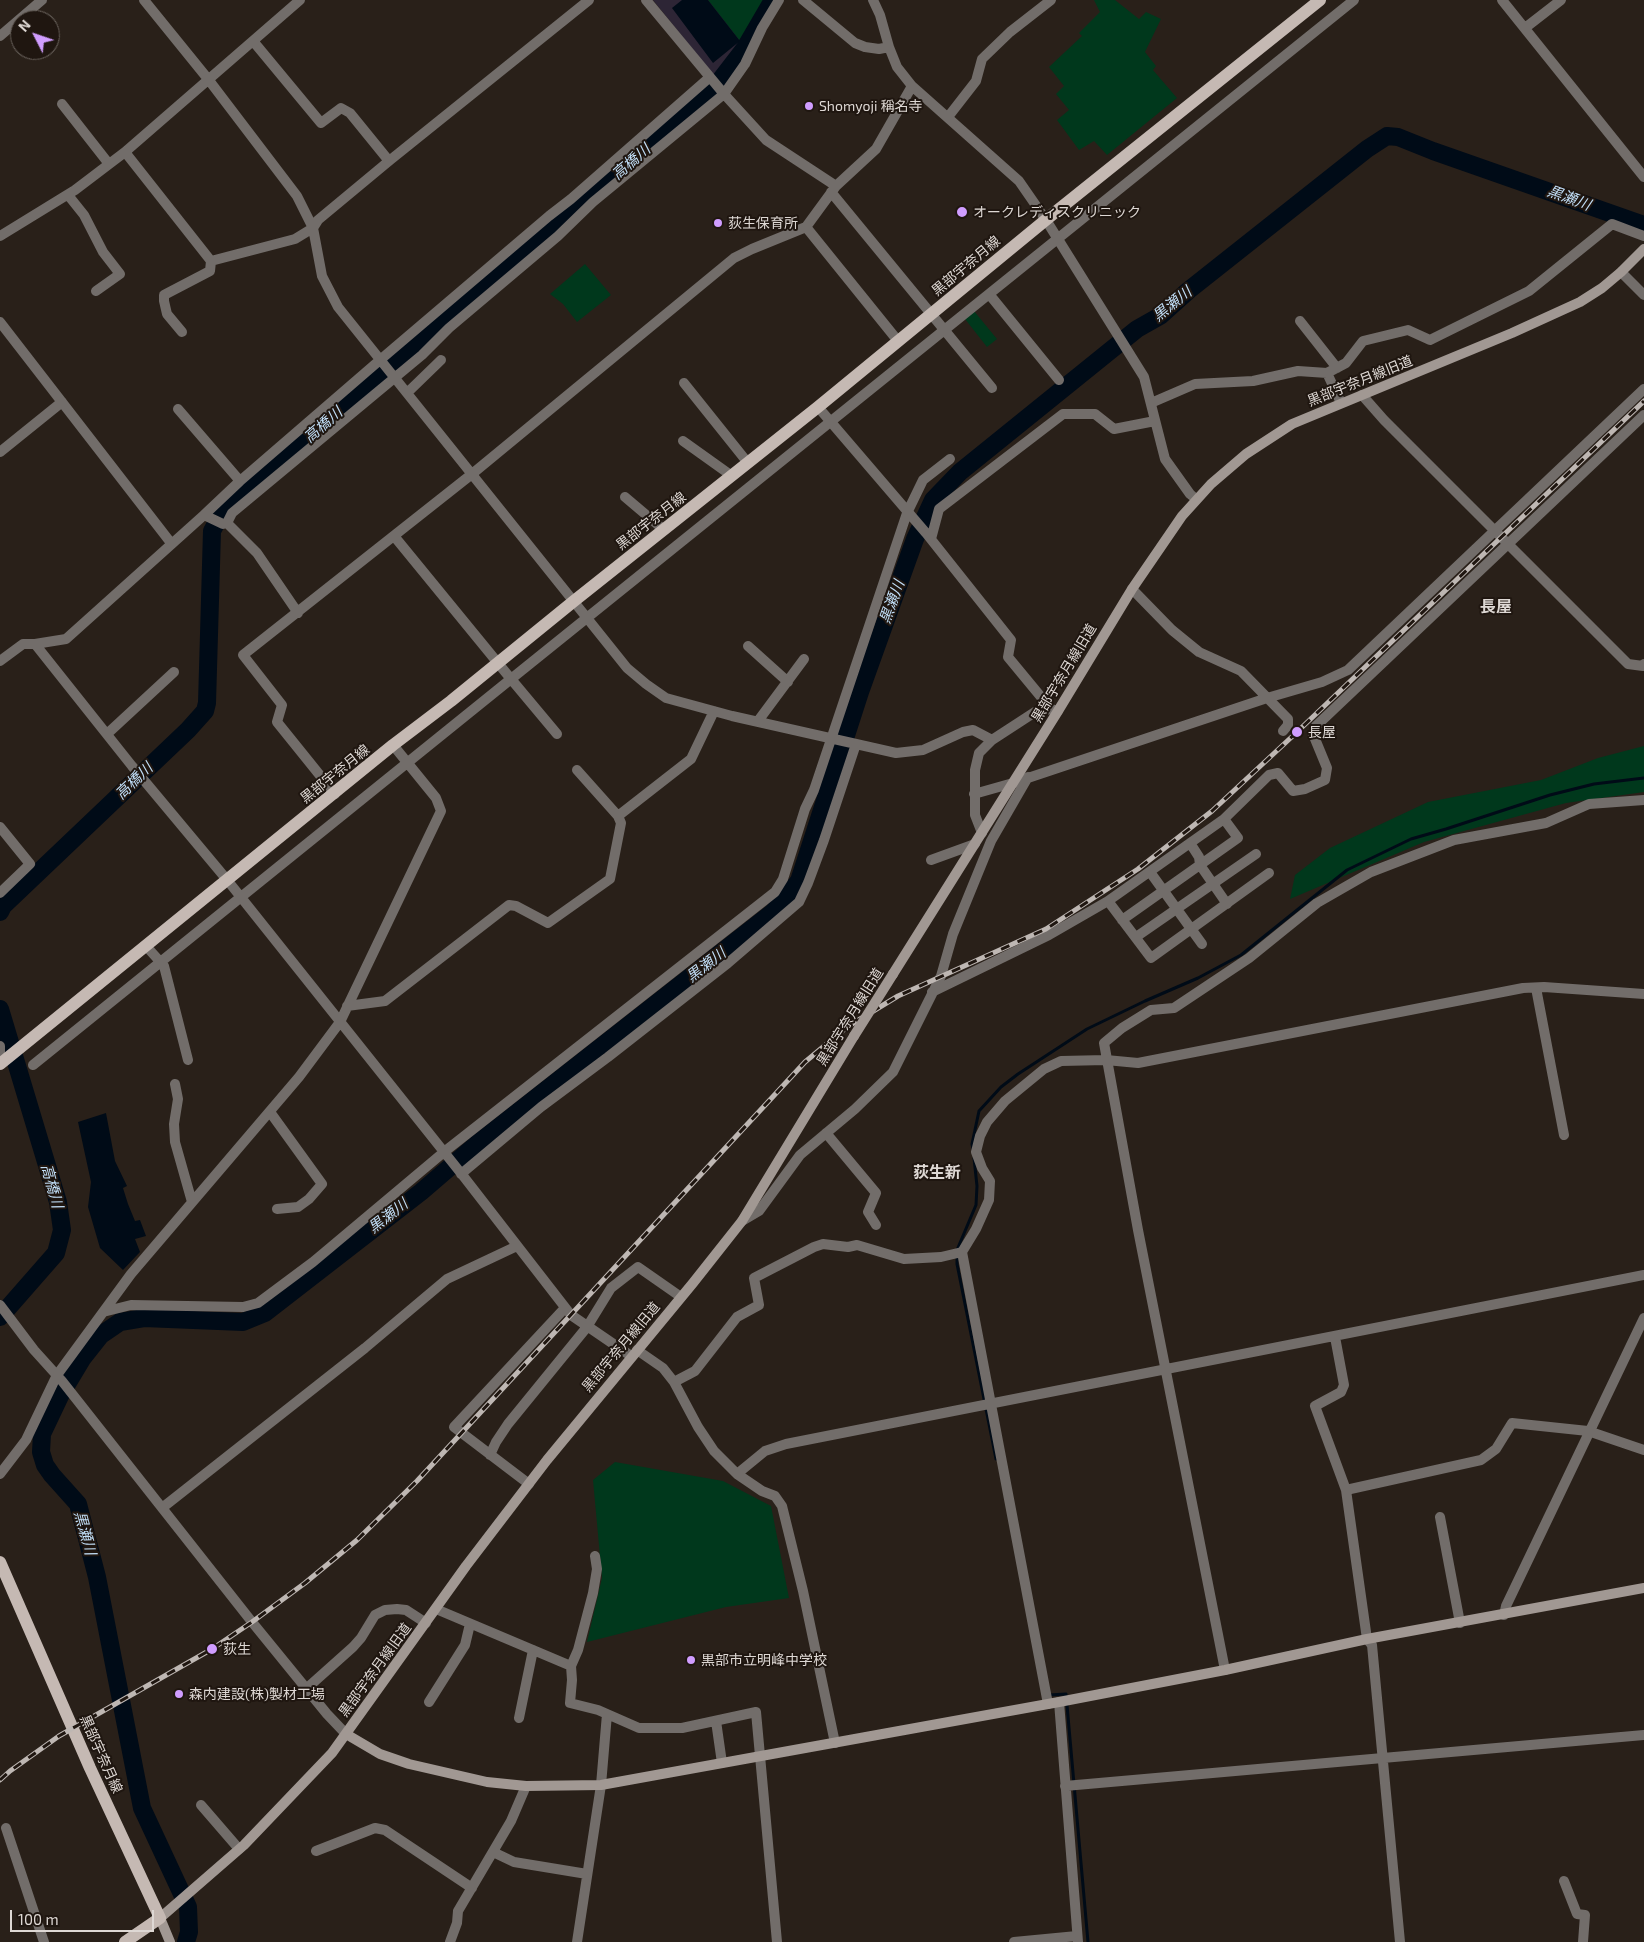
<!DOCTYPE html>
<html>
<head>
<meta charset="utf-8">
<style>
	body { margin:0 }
	#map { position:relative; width:1644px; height:1942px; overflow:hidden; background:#292019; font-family:"Exo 2",sans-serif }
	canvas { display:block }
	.north { position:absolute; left:10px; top:10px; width:50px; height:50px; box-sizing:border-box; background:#1f1610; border:1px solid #6b645e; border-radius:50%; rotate:311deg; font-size:14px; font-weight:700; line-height:20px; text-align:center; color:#ded8d4 }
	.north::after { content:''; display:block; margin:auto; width:18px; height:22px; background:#d09dff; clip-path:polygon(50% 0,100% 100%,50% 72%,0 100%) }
	.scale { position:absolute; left:10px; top:1910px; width:144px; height:22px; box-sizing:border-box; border:2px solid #ded8d4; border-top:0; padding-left:6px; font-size:15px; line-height:18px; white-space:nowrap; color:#ded8d4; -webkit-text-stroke:4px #1f1610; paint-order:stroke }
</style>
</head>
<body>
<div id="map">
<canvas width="1644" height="1942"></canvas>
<div class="north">N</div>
<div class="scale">100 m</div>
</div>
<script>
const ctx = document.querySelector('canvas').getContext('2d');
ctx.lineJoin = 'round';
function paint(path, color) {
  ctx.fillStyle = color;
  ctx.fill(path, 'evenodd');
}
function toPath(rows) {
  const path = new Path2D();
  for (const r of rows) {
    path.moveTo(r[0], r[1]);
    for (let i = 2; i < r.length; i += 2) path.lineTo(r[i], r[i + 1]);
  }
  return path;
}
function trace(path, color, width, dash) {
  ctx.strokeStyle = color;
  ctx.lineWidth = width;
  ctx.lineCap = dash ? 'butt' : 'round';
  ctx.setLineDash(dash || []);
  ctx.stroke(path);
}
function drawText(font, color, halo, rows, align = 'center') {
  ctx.font = font + ' "Exo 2","Noto Sans JP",sans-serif';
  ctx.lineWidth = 4;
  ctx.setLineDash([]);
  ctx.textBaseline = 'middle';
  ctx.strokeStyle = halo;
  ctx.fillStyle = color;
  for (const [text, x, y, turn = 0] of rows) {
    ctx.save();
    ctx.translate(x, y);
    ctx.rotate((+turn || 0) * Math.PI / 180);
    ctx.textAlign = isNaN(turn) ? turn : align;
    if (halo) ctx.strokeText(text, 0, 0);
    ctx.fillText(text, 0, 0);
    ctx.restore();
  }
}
paint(toPath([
	[653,0,764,0,737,48,715,77]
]), '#2d2535');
paint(toPath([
	[708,0,763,0,740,41],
	[1094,0,1115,0,1139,19,1146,12,1161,19,1145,52,1156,66,1153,70,1177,98,1107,155,1094,141,1079,150,1057,120,1069,110,1056,94,1064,86,1049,67,1082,36,1079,33,1100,12],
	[585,264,611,295,577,322,563,304,550,294],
	[974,311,997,339,987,347,965,319],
	[1644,746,1644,792,1566,803,1424,842,1290,899,1295,875,1330,848,1428,802,1541,780,1598,758],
	[615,1462,723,1481,771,1506,789,1598,726,1607,587,1642,602,1578,593,1480]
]), '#00381c');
paint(toPath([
	[682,0,708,0,740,41,713,63,672,8],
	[106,1113,115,1161,127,1186,123,1188,128,1204,135,1221,140,1220,146,1236,135,1239,140,1252,123,1270,100,1248,88,1207,91,1182,78,1122]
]), '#000b17');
trace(toPath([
	[973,1149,972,1144,979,1111,1001,1087,1018,1074,1087,1029,1145,1001,1198,978,1241,955,1347,870,1411,839,1446,829,1550,795,1594,784,1644,778],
	[957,1250,976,1205,977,1186,974,1158],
	[957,1256,957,1264,996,1459],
	[1049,1695,1066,1694,1088,1942]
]), '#000b17', 3);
trace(toPath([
	[0,912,3,906,188,730,205,711,207,703,212,531,224,509,509,263,708,96,745,48,773,0],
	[0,1009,58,1202,62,1230,56,1253,0,1317],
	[186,1942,189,1932,188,1907,142,1808,97,1577,78,1504,52,1475,45,1465,41,1452,42,1434,61,1394,82,1359,101,1335,120,1322,144,1318,243,1322,265,1313,421,1192,478,1143,773,912,799,881,860,692,915,539,933,500,960,472,1137,329,1160,316,1189,290,1367,149,1387,136,1398,137,1433,151,1644,225]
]), '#000b17', 18);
trace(toPath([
	[144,0,208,79,297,196,313,228,322,276,338,307,627,668,646,684,666,698,732,716,896,753,923,750,963,732,973,730,992,740,1035,712,1051,709,1058,711],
	[646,0,724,94,766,140,836,186],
	[803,0,855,43,865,47,879,49,889,47],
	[873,0,880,15,889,47,897,67,912,86,1019,181,1046,220,1144,377,1165,459,1190,494,1196,499],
	[1502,0,1644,177],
	[1525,28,1561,0],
	[0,36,42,0],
	[253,41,321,123,341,108,350,113,389,161],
	[62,104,109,164],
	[948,117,976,81,982,59,1010,32,1051,0],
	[125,152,211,261,295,239,313,228,318,220,389,161,589,0],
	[831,192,992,388],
	[68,195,84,215,103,252,120,274,96,291],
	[806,227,898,341],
	[0,236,75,190,125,152,300,0],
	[1621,272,1644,295],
	[989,294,1354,0],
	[1300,321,1337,368],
	[0,322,171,543],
	[182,332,167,314,164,301,164,295,210,271,211,261],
	[684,383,748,463],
	[407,393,441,360],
	[1362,395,1384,420,1628,664,1643,666,1644,664],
	[1151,403,1195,384,1253,381,1298,371,1327,373],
	[1341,403,1327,373,1346,363,1363,341,1408,330,1430,340,1529,291,1612,224,1644,236],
	[818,407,926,533,1011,640,1008,657,1051,709],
	[178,409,240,481],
	[683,441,732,476],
	[0,452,62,402],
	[625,497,664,530],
	[204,515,240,481,380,360,549,216,571,199,710,77],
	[227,523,232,513,422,355,449,328,558,236,593,202,724,94,745,64,762,28,779,0],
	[394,536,511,679,989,294,1059,380],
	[931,539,939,509,1063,414,1095,414,1114,429,1155,421],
	[1132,589,1172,630,1199,652,1241,671,1288,719,1288,725,1283,731],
	[35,644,132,766,228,881,464,1177,571,1315,631,1356],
	[748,646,788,682],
	[0,661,23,644,35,644,66,639,204,515,223,524,227,523,257,553,298,613],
	[758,721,804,659],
	[107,734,174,672],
	[335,794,277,722,282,705,243,655,472,474,734,258,752,249,806,227,836,186,876,149,912,86],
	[974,794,1013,783,1267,698,1322,682,1348,670,1644,389],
	[618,816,691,759,714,711],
	[0,827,30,864,0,893],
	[982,833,975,815,975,770,979,753,992,740],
	[1190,843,1199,857,1200,865,1227,904],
	[931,860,975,844],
	[1150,872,1202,944],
	[1108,901,1151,958,1269,873],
	[1122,920,1238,838,1224,819],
	[1136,937,1256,854],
	[146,946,164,966,188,1060],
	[1536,988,1564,1135],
	[932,992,1049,935,1108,901,1224,819,1269,775,1278,773,1293,791,1305,789,1325,780,1327,768,1313,734,1316,726,1644,415],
	[347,1006,385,1001,509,905,516,906,548,923,610,879,621,823,618,816,577,770],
	[0,1046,0,1053],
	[33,1065,511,679,557,734],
	[175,1084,178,1099,174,1124,175,1142,192,1202],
	[270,1112,322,1184,309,1199,298,1207,277,1209],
	[826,1133,876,1193,868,1212,876,1225],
	[461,1174,541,1107,608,1057,728,963,799,902,808,883,824,840,856,744],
	[742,1221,759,1211,800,1155,855,1109,893,1072,941,976,953,934,991,841,1028,777],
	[0,1305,34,1350,62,1381,252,1622,327,1714,346,1734],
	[103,1312,131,1305,243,1307,258,1303,313,1262,444,1152,775,892,783,879,805,809,814,790,907,513,923,480,950,459],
	[1335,1337,1344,1385,1341,1392,1315,1406,1346,1490,1367,1639,1372,1645,1400,1942],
	[637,1350,663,1368,674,1382,698,1427,714,1451,737,1474,765,1451,786,1444,1644,1275],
	[674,1382,695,1371,737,1317,759,1305,754,1278,814,1247,823,1244,848,1247,857,1245,904,1259,941,1257,962,1252],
	[490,1455,496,1442,508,1424,587,1327,611,1288,638,1267,681,1297],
	[0,1474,26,1440,57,1375,131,1274,299,1077,340,1022,441,811,436,798,393,745],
	[737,1474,762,1491,775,1496,782,1506,803,1591,835,1743],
	[529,1484,454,1427,565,1308],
	[1346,1490,1481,1460,1496,1449,1512,1423,1588,1431,1644,1450],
	[162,1508,365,1348,447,1279,517,1246],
	[1440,1517,1460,1623],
	[436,1609,571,1666,572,1680,570,1703,598,1710,639,1728,682,1728,756,1712,777,1942],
	[1504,1615,1506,1606,1644,1318],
	[571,1666,578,1650,593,1593,597,1569,595,1556],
	[1225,1670,1138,1230,1104,1043,1122,1028,1151,1010,1174,1008,1249,958,1317,903,1371,872,1454,840,1546,823,1589,804,1644,800],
	[306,1689,353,1647,361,1638,375,1615,385,1610,397,1609,406,1610,426,1623],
	[429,1702,465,1645,470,1624],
	[1059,1702,1078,1942],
	[1048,1704,962,1252,976,1229,989,1200,990,1181,982,1168,976,1152,980,1136,987,1122,1005,1101,1044,1069,1061,1061,1106,1060,1138,1063,1523,988,1544,987,1644,994],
	[519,1718,533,1650],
	[716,1721,722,1763],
	[1065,1786,1644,1735],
	[201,1805,239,1849],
	[6,1828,44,1942],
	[316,1851,375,1828,385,1830,472,1888],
	[493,1852,514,1862,587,1874],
	[1564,1881,1577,1914,1585,1915,1583,1942],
	[450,1942,457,1923,458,1911,511,1821,526,1786],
	[577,1942,601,1785,607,1714],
	[1014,1942,1077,1936]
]), '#726d6a', 10);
trace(toPath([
	[893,974,1058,711,1132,589,1182,516,1211,484,1246,454,1292,424,1512,333,1580,302,1602,288,1621,272,1644,249],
	[346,1734,380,1754,409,1764,487,1782,526,1786,601,1785,1059,1702,1225,1670,1367,1639,1644,1588],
	[170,1942,160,1918,244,1845,332,1753,466,1566,547,1460,693,1283,742,1221,854,1036]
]), '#a19893', 10);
trace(toPath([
	[0,1064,393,745,451,701,574,601,818,407,1053,214,1320,0],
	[0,1562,90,1768,160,1918,125,1942]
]), '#c5b9b3', 12);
const rail = toPath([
	[0,1780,10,1771,59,1736,212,1649,252,1622,305,1583,357,1540,417,1481,805,1062,847,1027,898,996,1046,929,1138,869,1212,811,1297,732,1644,401]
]);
trace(rail, '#beb7b3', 5);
trace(rail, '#1f1610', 3, [9]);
trace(toPath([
	[854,1036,893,974]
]), '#a19893', 10);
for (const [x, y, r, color] of [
	[809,106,5,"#d09dff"],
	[962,212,6,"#d09dff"],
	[718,223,5,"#d09dff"],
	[1297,732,6,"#d09dff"],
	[212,1649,6,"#d09dff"],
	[691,1660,5,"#d09dff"],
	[179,1694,5,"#d09dff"]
]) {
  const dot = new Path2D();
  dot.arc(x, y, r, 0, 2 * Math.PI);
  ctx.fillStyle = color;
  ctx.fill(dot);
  trace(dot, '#1f1610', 2);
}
drawText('14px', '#ded8d4', '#1f1610', [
	["Shomyoji 稱名寺",819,106],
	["オークレディスクリニック",973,212],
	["荻生保育所",728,223],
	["長屋",1308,732],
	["荻生",223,1649],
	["黒部市立明峰中学校",701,1660],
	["森内建設(株)製材工場",189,1694]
], 'left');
drawText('14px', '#ded8d4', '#1f1610', [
	["黒部宇奈月線",966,266,-40],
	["黒部宇奈月線旧道",1360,381,-22],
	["黒部宇奈月線",651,521,-38],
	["黒部宇奈月線旧道",1064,673,-59],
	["黒部宇奈月線",335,774,-39],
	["黒部宇奈月線旧道",850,1017,-58],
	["黒部宇奈月線旧道",621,1347,-50],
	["黒部宇奈月線旧道",375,1670,-54],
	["黒部宇奈月線",101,1754,66]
]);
drawText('italic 15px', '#c1def7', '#1f1610', [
	["高橋川",631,162,-41],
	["黒瀬川",1569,198,20],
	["黒瀬川",1172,304,-39],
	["高橋川",323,425,-41],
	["黒瀬川",892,602,-70],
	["高橋川",134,781,-44],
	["黒瀬川",706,965,-38],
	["高橋川",52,1186,75],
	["黒瀬川",388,1216,-38],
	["黒瀬川",85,1533,75]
]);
drawText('bold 16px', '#ded8d4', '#1f1610', [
	["長屋",1496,607],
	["荻生新",937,1173]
]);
</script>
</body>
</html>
